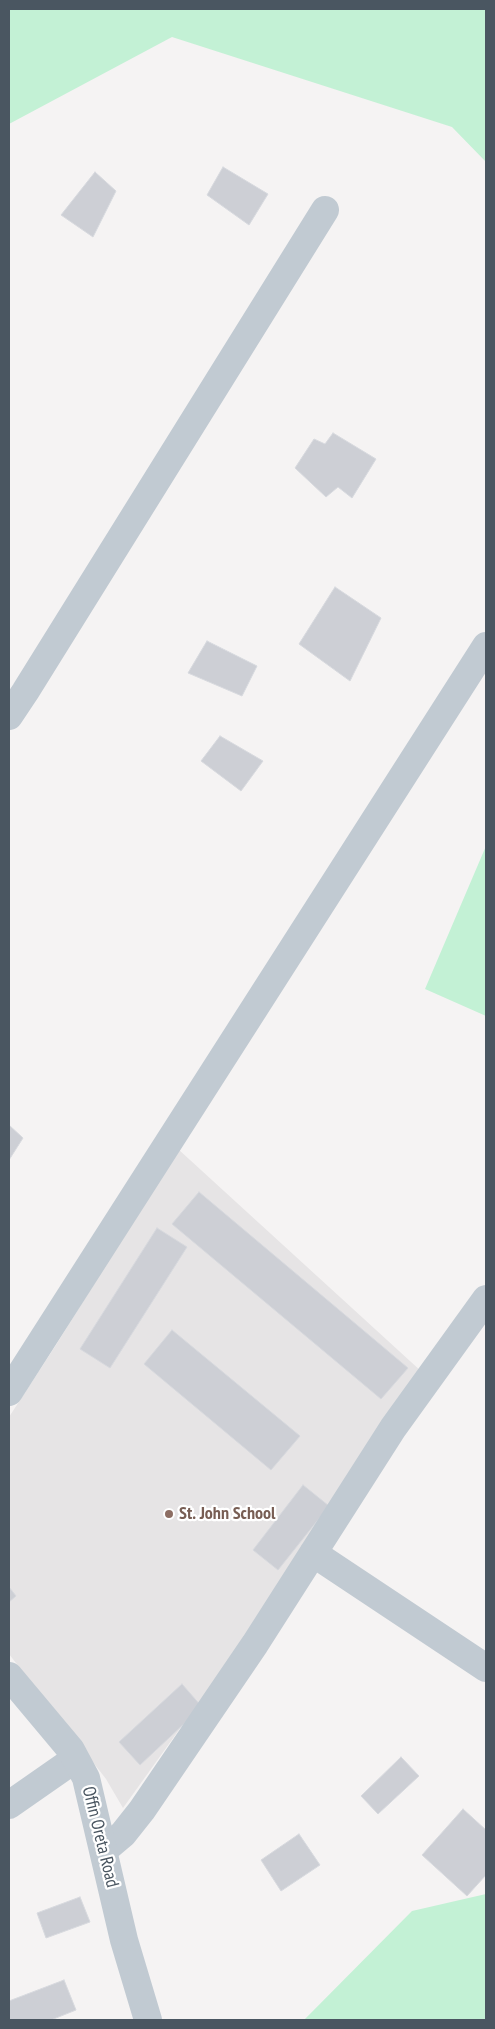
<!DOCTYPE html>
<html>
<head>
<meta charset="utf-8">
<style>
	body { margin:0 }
	#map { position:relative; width:495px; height:2029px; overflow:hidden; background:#f5f3f3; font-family:"PT Sans Narrow",sans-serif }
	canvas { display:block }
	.frame { position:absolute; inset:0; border:10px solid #4a5661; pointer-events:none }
</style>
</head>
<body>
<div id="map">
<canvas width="495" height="2029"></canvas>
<div class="frame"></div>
</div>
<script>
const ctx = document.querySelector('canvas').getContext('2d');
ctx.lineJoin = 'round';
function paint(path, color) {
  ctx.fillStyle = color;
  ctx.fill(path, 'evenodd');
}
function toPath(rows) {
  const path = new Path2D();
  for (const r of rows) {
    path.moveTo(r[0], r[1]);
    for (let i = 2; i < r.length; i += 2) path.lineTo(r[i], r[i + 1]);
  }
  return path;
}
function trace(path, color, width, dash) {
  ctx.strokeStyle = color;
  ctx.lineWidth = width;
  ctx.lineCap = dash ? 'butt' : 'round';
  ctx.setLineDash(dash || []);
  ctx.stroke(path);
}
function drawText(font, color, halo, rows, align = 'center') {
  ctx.font = font + ' "PT Sans Narrow",sans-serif';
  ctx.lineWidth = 4.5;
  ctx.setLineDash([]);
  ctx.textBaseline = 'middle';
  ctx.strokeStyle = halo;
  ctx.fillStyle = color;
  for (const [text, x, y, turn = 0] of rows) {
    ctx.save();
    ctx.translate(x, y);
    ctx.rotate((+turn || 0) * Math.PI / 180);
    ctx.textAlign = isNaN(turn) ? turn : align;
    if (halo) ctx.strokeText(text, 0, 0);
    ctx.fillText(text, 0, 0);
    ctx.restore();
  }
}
paint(toPath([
	[178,1149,422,1372,265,1610,123,1808,106,1779,9,1654,9,1417,56,1345]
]), '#e6e4e5');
paint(toPath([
	[9,9,486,9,486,162,452,127,172,37,9,124],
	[486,846,486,1016,425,989],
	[486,1894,486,2020,304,2020,412,1911]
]), '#c3f1d5');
const building = toPath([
	[223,167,268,194,249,225,207,195,223,167],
	[95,172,116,191,93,237,61,215,95,172],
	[333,433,376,459,352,498,338,487,326,497,295,468,314,439,325,444,333,433],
	[335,587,381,618,350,681,299,644,335,587],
	[207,641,257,666,242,696,188,673,207,641],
	[220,736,263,761,241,791,201,761,220,736],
	[9,1125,23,1138,9,1160,9,1125],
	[199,1192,408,1368,381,1399,172,1224,199,1192],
	[157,1228,187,1247,110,1368,80,1349,157,1228],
	[172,1330,300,1436,271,1470,144,1364,172,1330],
	[303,1485,329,1506,278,1570,253,1550,303,1485],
	[9,1587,16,1596,9,1602,9,1587],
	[182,1684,202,1707,140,1765,119,1742,182,1684],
	[401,1757,419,1776,378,1814,361,1796,401,1757],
	[463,1809,486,1830,486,1875,467,1896,422,1855,463,1809],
	[299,1834,320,1865,281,1891,261,1860,299,1834],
	[80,1897,90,1922,46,1938,37,1913,80,1897],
	[64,1980,76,2010,51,2020,9,2020,9,2001,64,1980]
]);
paint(building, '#cdcfd5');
trace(building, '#d7d9de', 1);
trace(toPath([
	[9,716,25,692,325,210],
	[9,1392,486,646],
	[313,1553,486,1668],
	[9,1805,75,1759],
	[104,1850,123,1834,142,1810,255,1644,393,1428,486,1299]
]), '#c1cad2', 28);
trace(toPath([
	[9,1676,71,1750,86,1778,124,1940,148,2020]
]), '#c1cad2', 28);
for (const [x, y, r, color] of [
	[169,1514,5,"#8d6e63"]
]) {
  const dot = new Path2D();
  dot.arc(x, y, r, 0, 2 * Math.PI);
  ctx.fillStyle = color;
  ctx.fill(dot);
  trace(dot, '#fff', 2);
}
drawText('bold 18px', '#785e54', '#fff', [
	["St. John School",179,1514]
], 'left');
drawText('18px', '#4a5661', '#fff', [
	["Offin Oreta Road",100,1837,76]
]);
</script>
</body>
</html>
